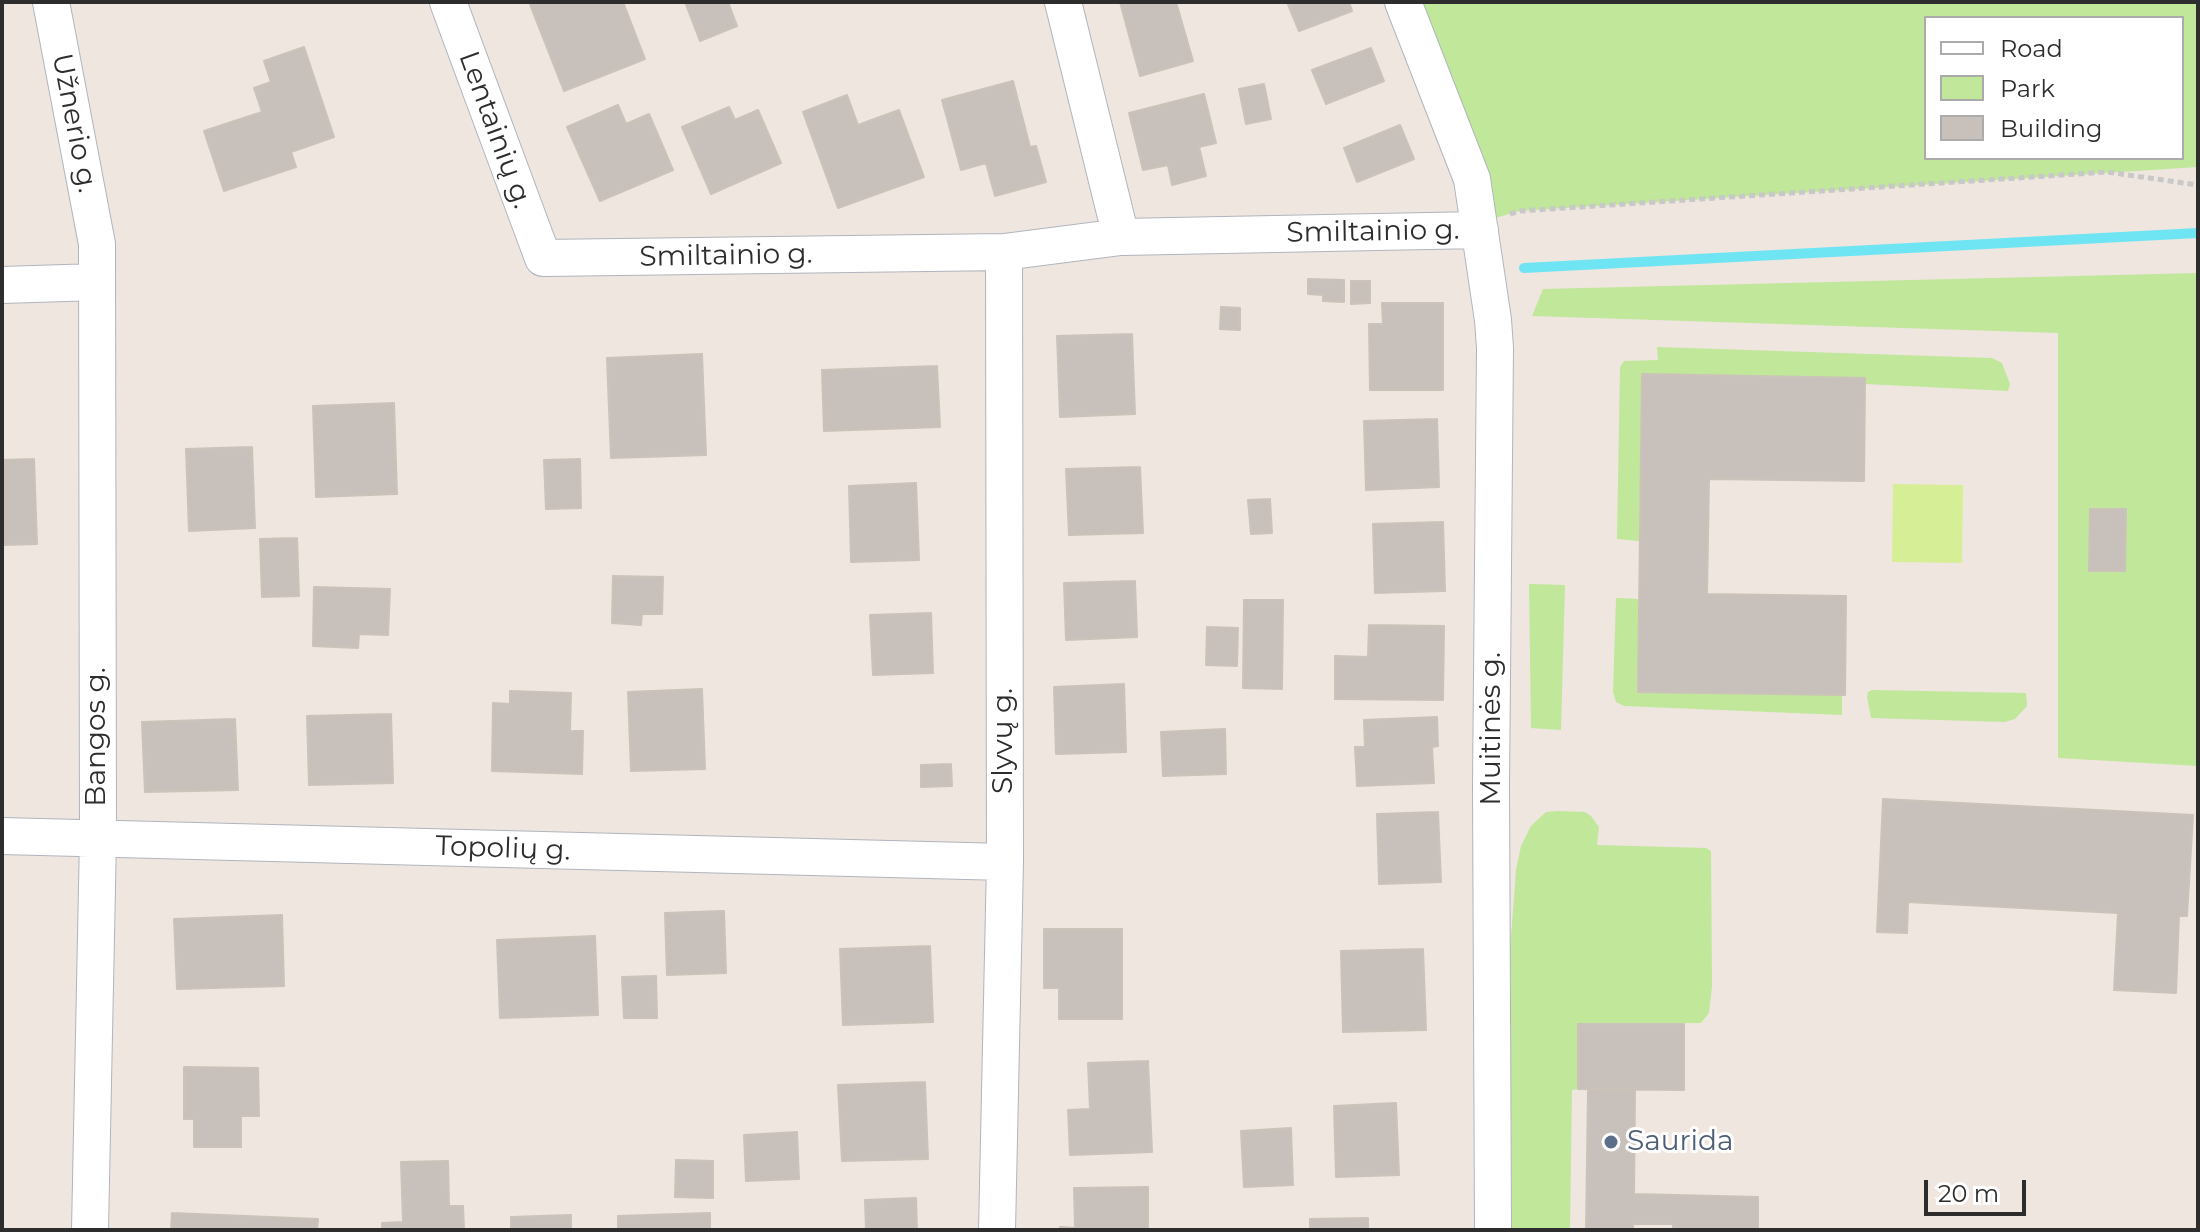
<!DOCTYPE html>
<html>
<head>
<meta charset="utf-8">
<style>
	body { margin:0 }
	#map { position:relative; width:2200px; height:1232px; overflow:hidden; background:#efe6e0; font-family:Montserrat,sans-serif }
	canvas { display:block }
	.frame { position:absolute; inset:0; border:4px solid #2d2d2d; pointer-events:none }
	.legend { position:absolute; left:1924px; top:16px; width:260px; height:144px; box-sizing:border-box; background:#fff; border:2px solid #ababab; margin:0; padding:10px 14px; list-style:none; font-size:24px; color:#2d2d2d }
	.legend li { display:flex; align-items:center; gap:16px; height:40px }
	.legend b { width:40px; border:2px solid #ababab }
	.scale { position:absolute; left:1924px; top:1180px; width:102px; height:36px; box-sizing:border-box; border:4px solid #2d2d2d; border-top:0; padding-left:10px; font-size:24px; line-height:28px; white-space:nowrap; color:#2d2d2d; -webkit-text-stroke:6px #fff; paint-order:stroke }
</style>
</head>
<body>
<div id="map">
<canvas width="2200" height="1232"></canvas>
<div class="frame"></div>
<ul class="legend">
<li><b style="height:10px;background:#fff"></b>Road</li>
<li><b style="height:22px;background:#c0e79a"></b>Park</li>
<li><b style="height:22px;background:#c8c1bb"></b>Building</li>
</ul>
<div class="scale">20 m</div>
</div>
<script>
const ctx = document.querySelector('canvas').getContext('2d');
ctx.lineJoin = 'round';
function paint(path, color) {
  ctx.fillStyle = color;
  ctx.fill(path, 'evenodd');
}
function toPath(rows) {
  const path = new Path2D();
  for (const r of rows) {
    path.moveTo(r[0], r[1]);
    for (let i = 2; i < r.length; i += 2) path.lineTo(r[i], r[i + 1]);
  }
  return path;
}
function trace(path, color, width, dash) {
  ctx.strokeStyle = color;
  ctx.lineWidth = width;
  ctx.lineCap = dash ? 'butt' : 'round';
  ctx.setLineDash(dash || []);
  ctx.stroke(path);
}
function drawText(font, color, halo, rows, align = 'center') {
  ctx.font = font + ' Montserrat,sans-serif';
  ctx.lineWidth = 6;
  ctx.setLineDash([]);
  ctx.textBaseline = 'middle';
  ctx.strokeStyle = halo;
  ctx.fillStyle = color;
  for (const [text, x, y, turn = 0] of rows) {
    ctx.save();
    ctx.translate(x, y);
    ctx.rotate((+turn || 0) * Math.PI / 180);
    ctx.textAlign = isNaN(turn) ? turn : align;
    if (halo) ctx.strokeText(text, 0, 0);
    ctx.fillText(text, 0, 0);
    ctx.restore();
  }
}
paint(toPath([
	[1415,2,2198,2,2198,167,1520,211,1495,218],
	[1926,18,2182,18,2182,158,1926,158],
	[2198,273,2198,766,2058,758,2058,333,1532,316,1543,289],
	[1657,347,1992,358,2002,363,2010,384,2008,391,1865,384,1865,379,1642,374,1639,541,1617,539,1620,367,1624,361,1658,360],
	[1529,584,1565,585,1561,730,1531,728],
	[1616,598,1639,599,1638,692,1842,695,1842,715,1624,706,1616,702,1613,692],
	[1872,690,2026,693,2027,706,2015,719,2005,722,1871,718,1867,697,1868,692],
	[1557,811,1585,812,1591,816,1599,827,1597,845,1706,848,1711,851,1712,986,1709,1013,1701,1023,1578,1024,1578,1089,1572,1090,1570,1230,1512,1230,1510,951,1516,870,1521,846,1531,826,1546,812]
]), '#c0e79a');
paint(toPath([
	[1893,484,1963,485,1962,563,1892,562]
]), '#d6ef96');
trace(toPath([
	[1524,268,2198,233]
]), '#6fe5f4', 10);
const building = toPath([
	[529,2,623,2,645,59,564,91,529,2],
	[685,2,728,2,737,26,700,41,685,2],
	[1120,2,1176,2,1193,61,1140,76,1120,2],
	[1287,2,1349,2,1352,11,1299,31,1287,2],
	[304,47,334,137,291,152,296,167,224,191,204,131,262,112,254,88,271,82,264,61,304,47],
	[1371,48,1384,81,1326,104,1312,70,1371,48],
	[1013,81,1030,147,1036,146,1046,182,995,196,986,163,961,170,942,100,1013,81],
	[1264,84,1271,119,1246,124,1239,89,1264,84],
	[1204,94,1216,143,1199,147,1206,176,1172,185,1168,165,1143,170,1129,113,1204,94],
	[847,95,858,125,899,110,924,177,838,208,803,112,847,95],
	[618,105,626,124,649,114,673,170,600,201,567,127,618,105],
	[729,107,735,120,758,110,781,163,711,194,682,127,729,107],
	[1400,125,1414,159,1357,182,1344,148,1400,125],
	[1308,279,1344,280,1344,302,1323,301,1323,295,1308,294,1308,279],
	[1351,281,1370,281,1370,303,1351,304,1351,281],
	[1382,303,1443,303,1443,390,1370,390,1369,324,1383,324,1382,303],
	[1221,307,1240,308,1240,330,1220,329,1221,307],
	[1132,334,1135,414,1060,417,1057,336,1132,334],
	[702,354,706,455,611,458,607,358,702,354],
	[937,366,940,427,824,431,822,370,937,366],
	[1642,374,1865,378,1864,481,1709,479,1707,594,1846,596,1845,695,1638,692,1642,374],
	[394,403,397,494,316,497,313,406,394,403],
	[1437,419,1439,487,1366,490,1364,421,1437,419],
	[252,447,255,528,189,531,186,449,252,447],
	[34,459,37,544,2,545,2,460,34,459],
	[580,459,581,508,546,509,544,460,580,459],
	[1140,467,1143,533,1069,535,1066,469,1140,467],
	[916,483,919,560,851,562,849,486,916,483],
	[1270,499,1272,533,1251,534,1248,500,1270,499],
	[2090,509,2126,509,2125,571,2089,571,2090,509],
	[1443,522,1445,591,1375,593,1373,524,1443,522],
	[297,538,299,596,262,597,260,539,297,538],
	[613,576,663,577,662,614,642,614,641,625,612,623,613,576],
	[1135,581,1137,637,1066,640,1064,583,1135,581],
	[314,587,390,589,388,635,359,634,358,648,313,646,314,587],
	[1244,600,1283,600,1282,689,1243,688,1244,600],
	[931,613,933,673,873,675,870,615,931,613],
	[1369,625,1444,626,1443,700,1335,699,1335,656,1368,657,1369,625],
	[1207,627,1238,628,1237,666,1206,665,1207,627],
	[1124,684,1126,752,1056,754,1054,687,1124,684],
	[702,689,705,769,631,771,628,692,702,689],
	[510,691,571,693,570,731,583,731,582,774,492,771,493,703,510,704,510,691],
	[391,714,393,783,309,785,307,716,391,714],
	[1437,717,1438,746,1432,747,1434,783,1357,786,1355,747,1365,747,1364,720,1437,717],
	[235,719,238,790,145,792,142,722,235,719],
	[1225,729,1226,774,1163,776,1161,732,1225,729],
	[951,764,952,786,921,787,921,765,951,764],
	[1883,799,2193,815,2187,916,2179,916,2176,993,2114,990,2118,913,1908,902,1907,933,1877,932,1883,799],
	[1438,812,1441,882,1379,884,1377,814,1438,812],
	[724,911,726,973,667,975,665,913,724,911],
	[282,915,284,986,177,989,174,919,282,915],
	[1044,929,1122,929,1122,1019,1059,1019,1059,988,1044,988,1044,929],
	[595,936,598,1015,500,1018,497,940,595,936],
	[930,946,933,1022,843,1025,840,949,930,946],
	[1423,949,1426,1030,1343,1032,1341,951,1423,949],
	[656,976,657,1018,624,1018,622,977,656,976],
	[1578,1024,1684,1024,1684,1090,1578,1089,1578,1024],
	[1148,1061,1152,1152,1070,1155,1068,1110,1090,1109,1088,1063,1148,1061],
	[184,1067,258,1068,259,1116,241,1116,241,1147,194,1147,194,1119,184,1119,184,1067],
	[925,1082,928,1159,842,1161,838,1085,925,1082],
	[1588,1090,1635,1090,1634,1194,1758,1197,1758,1230,1673,1230,1673,1224,1633,1224,1633,1230,1586,1230,1588,1090],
	[1396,1103,1399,1175,1336,1177,1334,1106,1396,1103],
	[1291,1128,1293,1185,1244,1187,1241,1131,1291,1128],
	[797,1132,799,1179,746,1181,744,1135,797,1132],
	[676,1160,713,1161,713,1198,675,1197,676,1160],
	[448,1161,449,1206,463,1206,464,1230,382,1230,382,1223,403,1222,401,1162,448,1161],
	[1148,1187,1148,1230,1060,1230,1060,1227,1075,1228,1074,1188,1148,1187],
	[916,1198,917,1230,866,1230,865,1200,916,1198],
	[172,1213,318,1219,317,1230,171,1230,172,1213],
	[710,1213,710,1230,618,1230,618,1216,710,1213],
	[571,1215,571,1230,511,1230,511,1217,571,1215],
	[1368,1218,1368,1230,1310,1230,1310,1219,1368,1218]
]);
paint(building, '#c8c1bb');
trace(building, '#cbc2b9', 2);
const street = toPath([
	[51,2,97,244,98,838,90,1230],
	[448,2,543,258,1004,252,1121,237,1480,230],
	[1063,2,1121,237],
	[1403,2,1472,179,1493,320,1495,348,1491,785,1493,1230],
	[2,285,97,282],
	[2,836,1005,862],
	[997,1230,1005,862,1004,252]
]);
trace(street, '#b0b5bd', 38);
trace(toPath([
	[1510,214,1520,211,2107,172,2198,185]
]), '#c8c8c8', 5, [6, 4]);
trace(street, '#fff', 36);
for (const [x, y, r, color] of [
	[1611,1142,8,"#5c6f8a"]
]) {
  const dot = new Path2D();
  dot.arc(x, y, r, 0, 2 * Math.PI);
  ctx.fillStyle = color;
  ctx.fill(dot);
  trace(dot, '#fff', 3);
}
drawText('28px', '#2d2d2d', '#fff', [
	["Užnerio g.",74,123,79],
	["Lentainių g.",495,130,70],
	["Smiltainio g.",1373,232,-1],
	["Smiltainio g.",726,256,-1],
	["Muitinės g.",1492,729,-90],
	["Bangos g.",97,737,-90],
	["Slyvų g.",1004,741,-90],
	["Topolių g.",503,849,2]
]);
drawText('28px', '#4e5e75', '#fff', [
	["Saurida",1627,1142]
], 'left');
</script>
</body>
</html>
